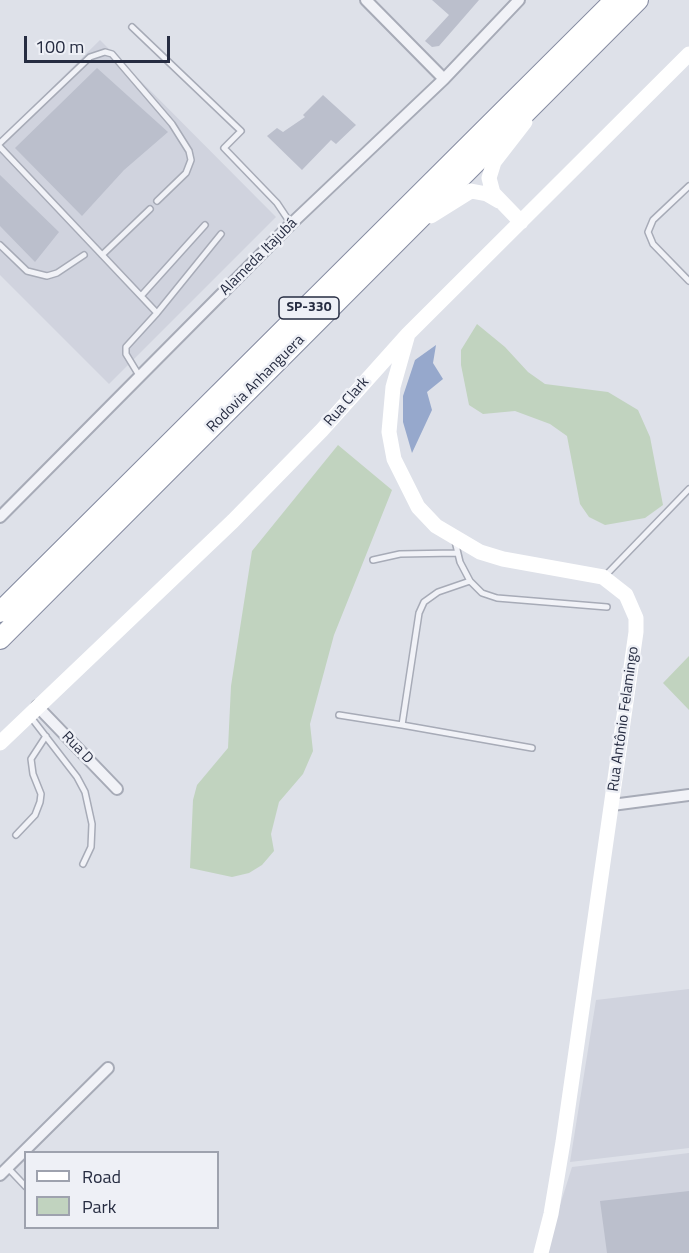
<!DOCTYPE html>
<html>
<head>
<meta charset="utf-8">
<style>
	body { margin:0 }
	#map { position:relative; width:689px; height:1253px; overflow:hidden; background:#dee1e9; font-family:"Titillium Web",sans-serif }
	canvas { display:block }
	.legend { position:absolute; left:24px; top:1151px; width:195px; height:78px; box-sizing:border-box; background:#eef0f6; border:2px solid #9ea2ae; margin:0; padding:8px 10px; list-style:none; font-size:18px; color:#262c41 }
	.legend li { display:flex; align-items:center; gap:12px; height:30px }
	.legend b { width:30px; border:2px solid #9ea2ae }
	.scale { position:absolute; left:24px; top:36px; width:146px; height:27px; box-sizing:border-box; border:3px solid #262c41; border-top:0; padding-left:8px; font-size:18px; line-height:21px; white-space:nowrap; color:#262c41; -webkit-text-stroke:4px #eef0f6; paint-order:stroke }
</style>
</head>
<body>
<div id="map">
<canvas width="689" height="1253"></canvas>
<ul class="legend">
<li><b style="height:8px;background:#fff"></b>Road</li>
<li><b style="height:16px;background:#c1d3bf"></b>Park</li>
</ul>
<div class="scale">100 m</div>
</div>
<script>
const ctx = document.querySelector('canvas').getContext('2d');
ctx.lineJoin = 'round';
function paint(path, color) {
  ctx.fillStyle = color;
  ctx.fill(path, 'evenodd');
}
function toPath(rows) {
  const path = new Path2D();
  for (const r of rows) {
    path.moveTo(r[0], r[1]);
    for (let i = 2; i < r.length; i += 2) path.lineTo(r[i], r[i + 1]);
  }
  return path;
}
function trace(path, color, width, dash) {
  ctx.strokeStyle = color;
  ctx.lineWidth = width;
  ctx.lineCap = dash ? 'butt' : 'round';
  ctx.setLineDash(dash || []);
  ctx.stroke(path);
}
function drawText(font, color, halo, rows, align = 'center') {
  ctx.font = font + ' "Titillium Web",sans-serif';
  ctx.lineWidth = 5;
  ctx.setLineDash([]);
  ctx.textBaseline = 'middle';
  ctx.strokeStyle = halo;
  ctx.fillStyle = color;
  for (const [text, x, y, turn = 0] of rows) {
    ctx.save();
    ctx.translate(x, y);
    ctx.rotate((+turn || 0) * Math.PI / 180);
    ctx.textAlign = isNaN(turn) ? turn : align;
    if (halo) ctx.strokeText(text, 0, 0);
    ctx.fillText(text, 0, 0);
    ctx.restore();
  }
}
paint(toPath([
	[100,40,276,217,109,384,0,275,0,139],
	[689,989,689,1148,570,1162,596,1000],
	[689,1153,689,1253,545,1253,572,1167]
]), '#d0d3de');
paint(toPath([
	[477,324,505,347,528,372,545,384,608,392,638,410,650,437,663,505,645,518,605,525,589,517,580,504,567,436,550,424,515,411,483,414,469,405,461,365,461,350],
	[338,445,392,490,334,635,310,724,313,751,303,774,279,802,271,834,274,851,262,865,249,873,232,877,190,868,193,800,197,785,228,748,231,686,252,551],
	[689,656,689,710,663,683]
]), '#c1d3bf');
paint(toPath([
	[436,345,433,363,443,379,427,392,432,410,412,453,403,422,403,396,415,360]
]), '#96a8cc');
paint(toPath([
	[432,0,479,0,439,46,432,47,425,41,449,15],
	[97,68,168,132,124,170,82,216,15,148],
	[323,95,356,125,336,144,331,140,302,170,267,136,277,128,283,132,305,117,303,115],
	[0,175,59,232,35,262,0,226],
	[689,1191,689,1253,607,1253,600,1201]
]), '#bbbfcc');
const lane = toPath([
	[132,27,241,131,224,148,277,203,291,224],
	[0,143,90,57,105,52,112,54,172,124,189,151,191,160,186,173,157,201],
	[0,147,157,313,126,347,126,354,140,377],
	[689,186,653,220,648,232,653,244,689,281],
	[0,245,27,271,47,276,57,273,84,255],
	[102,255,150,209],
	[141,296,205,225],
	[157,313,221,234],
	[455,541,460,562,470,581,482,593,497,598,607,607],
	[373,560,400,554,456,553],
	[605,576,689,489],
	[470,581,438,592,424,602,419,613,402,725,532,748],
	[339,715,402,725],
	[30,716,77,777,85,792,92,824,91,847,83,864],
	[16,835,35,815,40,802,41,794,33,774,31,759,46,736],
	[8,1168,26,1187]
]);
const street = toPath([
	[366,0,444,79],
	[0,517,291,224,444,79,519,0],
	[37,706,117,789],
	[612,805,689,795],
	[0,1175,108,1068]
]);
const highway = toPath([
	[0,612,615,0],
	[0,639,638,0]
]);
trace(lane, '#a7abb7', 8);
trace(street, '#a7abb7', 14);
trace(highway, '#858ba1', 22);
trace(lane, '#f1f2f7', 5);
trace(street, '#f1f2f7', 10);
trace(toPath([
	[431,216,471,191,487,194,499,201],
	[521,222,493,193,489,178,494,162,525,122],
	[408,334,393,387,389,432,394,459,418,507,436,526,480,552,503,559,603,577,626,595,636,618,636,632,563,1142,551,1214,541,1253],
	[0,743,233,521,322,430,408,334,689,54]
]), '#fff', 15);
trace(highway, '#fff', 20);
for (const [x, y, w] of [
	[309,308,60]
]) {
  const box = new Path2D();
  box.roundRect(x - w / 2, y - 11, w, 22, 4.5);
  ctx.fillStyle = '#eef0f6';
  ctx.fill(box);
  trace(box, '#262c41', 1.5);
}
drawText('bold 14px', '#262c41', null, [
	["SP-330",309,308]
]);
drawText('15px', '#262c41', '#eef0f6', [
	["Alameda Itajubá",259,257,-45],
	["Rodovia Anhanguera",256,384,-45],
	["Rua Clark",347,402,-49],
	["Rua Antônio Felamingo",624,719,-82],
	["Rua D",77,748,46]
]);
</script>
</body>
</html>
